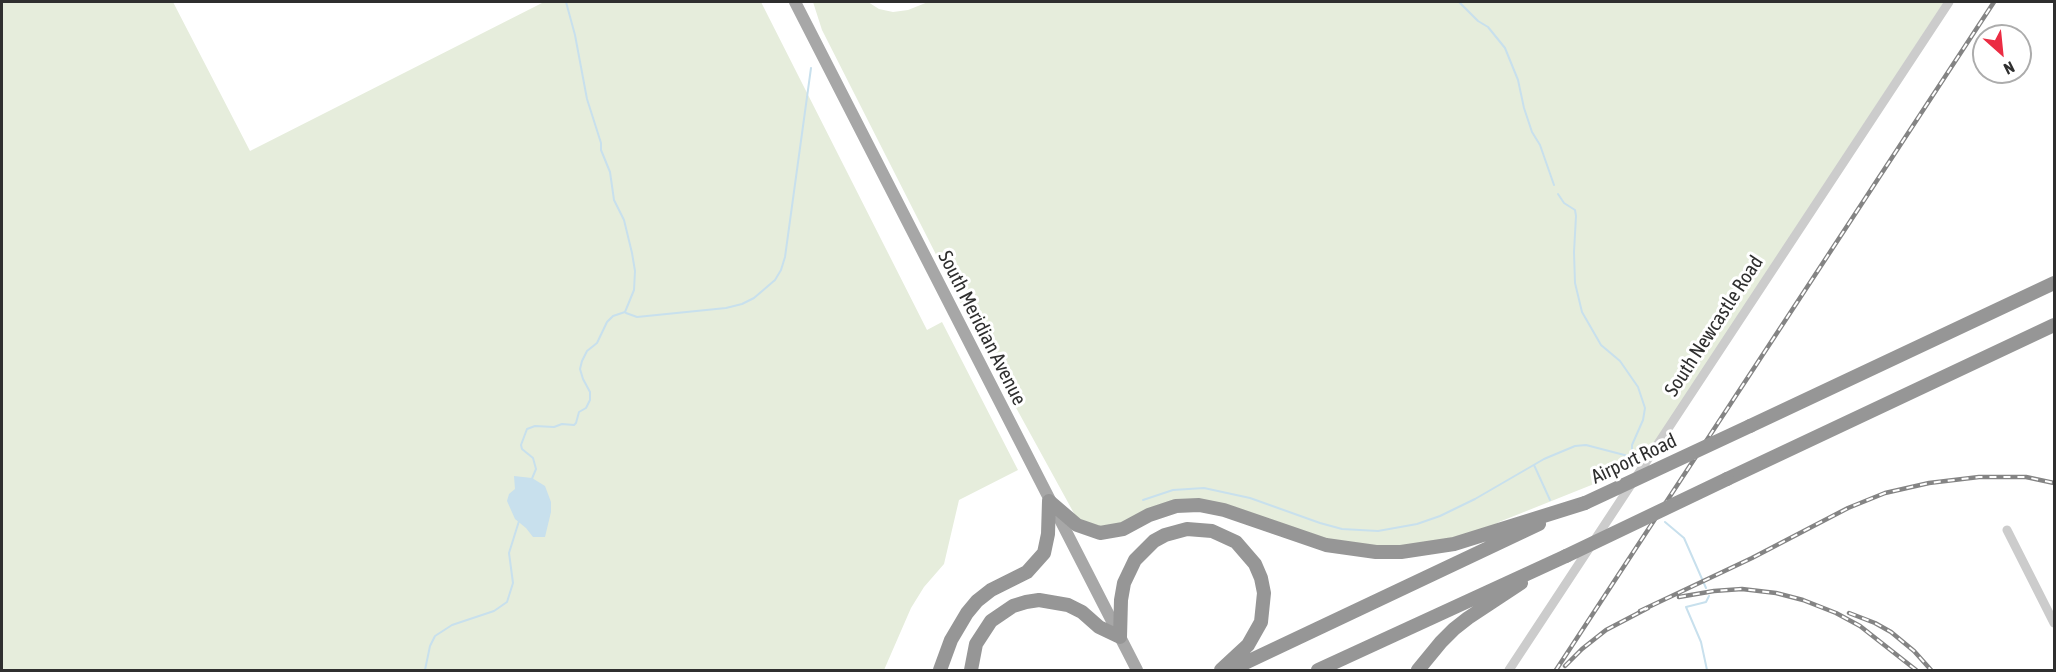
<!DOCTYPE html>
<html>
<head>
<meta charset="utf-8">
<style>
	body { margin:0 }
	#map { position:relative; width:2056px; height:672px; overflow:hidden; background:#fff; font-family:"Asap Condensed",sans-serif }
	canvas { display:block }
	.frame { position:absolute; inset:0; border:3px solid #2f2f2f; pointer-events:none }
	.north { position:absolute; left:1972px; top:24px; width:60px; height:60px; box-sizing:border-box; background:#fff; border:2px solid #acacac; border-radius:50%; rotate:153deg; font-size:16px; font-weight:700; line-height:24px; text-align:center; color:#2f2f2f }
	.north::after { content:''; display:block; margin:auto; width:21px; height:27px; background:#eb2c43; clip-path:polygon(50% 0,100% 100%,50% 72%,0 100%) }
</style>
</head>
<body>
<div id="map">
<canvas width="2056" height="672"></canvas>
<div class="frame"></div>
<div class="north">N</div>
</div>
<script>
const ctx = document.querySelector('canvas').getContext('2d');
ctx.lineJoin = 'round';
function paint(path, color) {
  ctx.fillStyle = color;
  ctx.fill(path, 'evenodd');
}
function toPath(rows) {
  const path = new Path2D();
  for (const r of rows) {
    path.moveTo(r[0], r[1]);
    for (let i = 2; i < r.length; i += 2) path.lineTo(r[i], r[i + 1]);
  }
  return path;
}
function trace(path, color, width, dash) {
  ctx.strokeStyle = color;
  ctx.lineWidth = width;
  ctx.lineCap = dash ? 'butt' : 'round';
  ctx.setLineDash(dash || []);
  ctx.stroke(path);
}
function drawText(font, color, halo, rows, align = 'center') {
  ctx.font = font + ' "Asap Condensed",sans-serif';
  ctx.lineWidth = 6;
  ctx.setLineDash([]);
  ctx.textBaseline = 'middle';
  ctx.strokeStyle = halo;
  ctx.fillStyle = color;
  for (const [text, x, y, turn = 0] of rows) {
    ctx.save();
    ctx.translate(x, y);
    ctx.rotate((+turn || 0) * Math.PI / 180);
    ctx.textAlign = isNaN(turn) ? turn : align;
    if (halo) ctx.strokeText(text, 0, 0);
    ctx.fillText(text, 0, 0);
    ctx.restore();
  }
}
paint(toPath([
	[2,2,173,2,250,151,544,2,761,2,927,330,942,322,1018,470,959,500,944,564,924,587,911,608,884,670,2,670],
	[813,2,868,2,879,9,893,12,908,10,928,2,1944,2,1639,466,1499,522,1490,528,1453,540,1386,547,1320,539,1212,502,1102,529,1076,517,986,353,822,30]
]), '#e6eddc');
paint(toPath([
	[514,476,532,478,545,486,551,502,551,512,545,537,533,537,526,528,515,519,507,501,509,494,515,489]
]), '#c8e0ed');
trace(toPath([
	[1459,2,1478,21,1488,27,1505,48,1518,80,1524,108,1532,132,1540,145,1554,185],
	[626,313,637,317,726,308,742,304,754,298,775,280,781,270,785,257,811,68],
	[1534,465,1550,500],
	[531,481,536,469,533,458,522,449,521,445,527,429,535,426,554,427,562,424,574,425,576,423,579,412,586,408,590,400,590,392,583,379,580,369,582,361,587,351,597,343,607,322,613,316,625,312,634,290,635,271,632,253,624,220,614,200,610,172,601,150,601,143,587,99,575,35,566,2],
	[1143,500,1173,490,1204,488,1250,498,1320,523,1342,529,1378,531,1417,524,1440,516,1475,499,1544,459,1575,446,1586,445,1632,457,1632,445,1643,420,1645,408,1638,387,1620,361,1601,345,1582,312,1575,283,1574,252,1576,216,1575,210,1564,203,1558,194],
	[1665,522,1684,538,1706,588],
	[425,670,430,646,435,636,452,625,494,611,507,602,513,583,509,553,519,521],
	[1707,670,1701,642,1686,607,1706,602,1709,596]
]), '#c8e0ed', 2);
trace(toPath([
	[2007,530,2054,623],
	[1509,670,1949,2]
]), '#ccc', 9);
trace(toPath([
	[795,2,1137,670]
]), '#a7a7a7', 12);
trace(toPath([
	[1750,426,2054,283],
	[1727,479,2054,325],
	[1049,501,1077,525,1100,533,1123,529,1149,515,1176,506,1199,505,1224,510,1326,545,1376,552,1401,552,1454,544,1585,503],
	[940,670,951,640,967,613,977,601,991,590,1027,572,1044,553,1048,534,1049,501],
	[971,670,976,644,991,621,1013,606,1026,602,1039,600,1068,605,1082,612,1099,627,1120,637,1121,600,1124,583,1135,560,1154,541,1165,535,1187,529,1212,531,1236,542,1255,564,1261,578,1264,593,1261,622,1248,645,1221,670],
	[1230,670,1539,524],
	[1318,670,1566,556],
	[1418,670,1441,642,1454,629,1468,618,1521,583]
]), '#969696', 14);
const rail = toPath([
	[1679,597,1714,591,1742,589,1776,593,1803,600,1836,613,1860,626,1916,670],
	[1640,611,1752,558,1848,508,1885,493,1929,483,1979,477,2026,477,2054,483],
	[1849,613,1875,623,1891,632,1914,651,1931,670],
	[1565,666,1582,649,1606,630,1648,608],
	[1556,670,1994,2]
]);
trace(rail, '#848484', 4.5);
trace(rail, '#fff', 2, [7]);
trace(toPath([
	[1585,503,1750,426],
	[1566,556,1727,479]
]), '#969696', 14);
drawText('20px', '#2f2f2f', '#fff', [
	["South Newcastle Road",1714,326,-57],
	["South Meridian Avenue",982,328,63],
	["Airport Road",1634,459,-25]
]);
</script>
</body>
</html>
